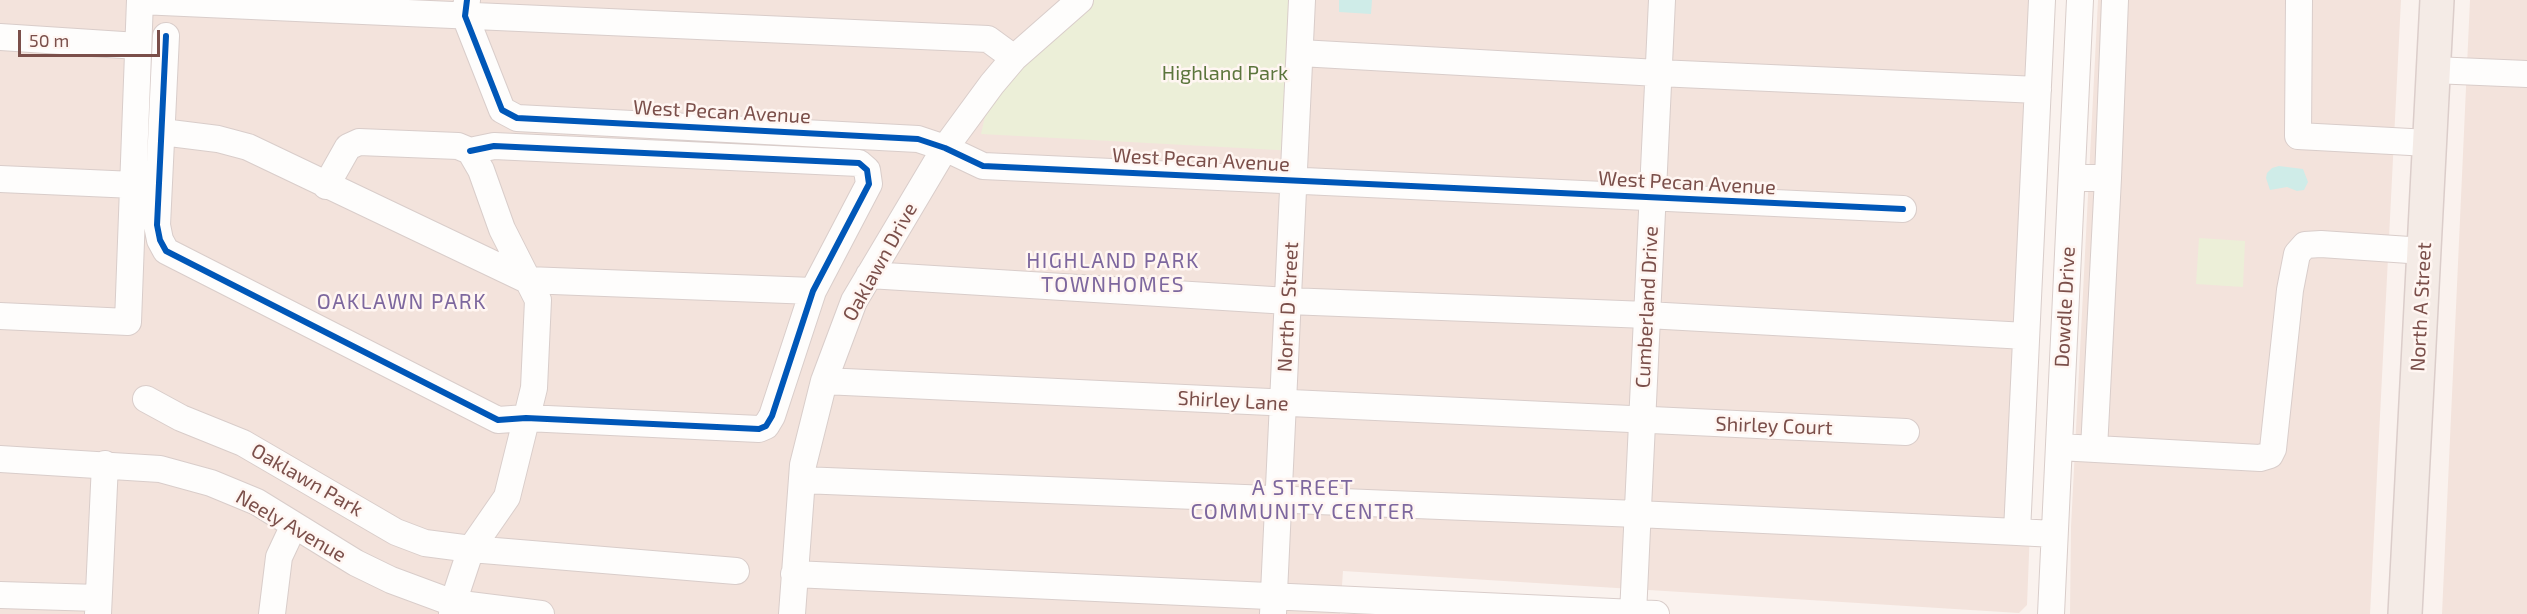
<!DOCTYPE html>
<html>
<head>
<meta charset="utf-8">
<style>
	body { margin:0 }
	#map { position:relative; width:2527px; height:614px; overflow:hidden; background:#faf2ee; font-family:"Exo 2",sans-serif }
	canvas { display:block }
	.scale { position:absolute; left:18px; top:30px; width:142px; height:27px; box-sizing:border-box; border:3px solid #7b4f4a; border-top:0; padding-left:8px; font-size:18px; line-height:21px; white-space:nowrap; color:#7b4f4a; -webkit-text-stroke:4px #fff6f2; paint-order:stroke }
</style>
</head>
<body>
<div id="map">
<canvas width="2527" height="614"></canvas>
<div class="scale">50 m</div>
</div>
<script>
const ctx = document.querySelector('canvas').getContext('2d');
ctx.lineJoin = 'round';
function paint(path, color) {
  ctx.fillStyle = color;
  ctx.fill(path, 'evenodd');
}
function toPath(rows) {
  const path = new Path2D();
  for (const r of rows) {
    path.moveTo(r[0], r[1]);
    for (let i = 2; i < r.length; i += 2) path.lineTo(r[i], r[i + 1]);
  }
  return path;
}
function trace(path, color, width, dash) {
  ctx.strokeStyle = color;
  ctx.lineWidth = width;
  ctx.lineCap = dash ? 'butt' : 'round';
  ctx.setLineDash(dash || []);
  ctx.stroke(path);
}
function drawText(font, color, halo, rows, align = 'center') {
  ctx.font = font + ' "Exo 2",sans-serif';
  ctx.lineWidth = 5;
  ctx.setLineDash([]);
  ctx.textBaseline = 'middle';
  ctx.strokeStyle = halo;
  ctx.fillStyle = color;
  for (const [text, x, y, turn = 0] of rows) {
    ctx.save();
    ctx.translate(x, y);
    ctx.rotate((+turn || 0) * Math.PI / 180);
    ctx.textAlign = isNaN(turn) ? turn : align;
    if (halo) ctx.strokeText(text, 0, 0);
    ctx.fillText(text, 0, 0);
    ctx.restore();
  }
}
paint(toPath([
	[0,0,2051,0,2027,605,2019,613,1343,571,1340,614,0,614],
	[2098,0,2401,0,2370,614,2070,614,2071,527],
	[2470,0,2527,0,2527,614,2442,614]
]), '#f3e3dc');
paint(toPath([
	[1093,0,1302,0,1296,151,981,134,992,85],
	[2199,238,2245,241,2243,287,2196,284]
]), '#ecefd8');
paint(toPath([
	[1339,0,1372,0,1371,14,1339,12],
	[2279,166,2303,169,2308,182,2304,190,2297,191,2287,187,2270,190,2266,178,2267,173,2272,168]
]), '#cfece8');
const minor = toPath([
	[467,0,465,16,502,110,517,118,918,139,945,148,983,166,1903,209],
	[2042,0,2017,532,2054,534],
	[2299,0,2298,136,2429,143],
	[140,1,988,39,1014,58],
	[166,36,157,225,160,240,166,251,498,420,526,418,759,429,766,426,772,416,813,291,869,184,867,170,859,163,494,146,470,151],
	[0,37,138,46],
	[1300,53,1658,73,2038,90],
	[2433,70,2527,74],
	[162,132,218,139,248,147,527,280,813,291],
	[2072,178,2108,178,2115,0],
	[0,179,134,185],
	[326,186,348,147,359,142,458,146,470,151,481,170,502,229,538,300,534,388,507,497,471,549,453,603,452,614],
	[869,275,1288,301,1647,315,2026,336],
	[0,316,128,322,140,0],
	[824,381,1906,432],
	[146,399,181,418,243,443,396,532,425,543,471,549,736,571],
	[2059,447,2260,458,2270,455,2273,449,2290,290,2297,254,2305,245,2321,244,2424,251],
	[2094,449,2108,178],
	[0,459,160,469,211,483,257,502,356,563,391,580,453,603,541,614],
	[802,480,1637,514,2017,532],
	[794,574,1656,614],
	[0,595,98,598],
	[98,614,105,464],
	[272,614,279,557,294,525],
	[792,614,803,465,824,381,854,301,945,148,992,84,1014,58,1080,0],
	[1273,614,1302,0],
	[1633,614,1662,0],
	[2051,614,2080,0]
]);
const major = toPath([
	[2405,614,2437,0]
]);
trace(minor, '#d9cdca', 28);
trace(major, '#dbcdca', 36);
trace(minor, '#fefdfc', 26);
trace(major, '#f4ebe6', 33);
trace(toPath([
	[467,0,465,16,502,110,517,118,918,139,945,148,983,166,1903,209],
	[166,36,157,225,160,240,166,251,498,420,526,418,759,429,766,426,772,416,813,291,869,184,867,170,859,163,494,146,470,151]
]), '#0057b8', 6);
drawText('20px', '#5b753c', '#fff6f2', [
	["Highland Park",1225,73]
]);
drawText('20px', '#7b4f4a', '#fff6f2', [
	["West Pecan Avenue",722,112,3],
	["West Pecan Avenue",1201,160,3],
	["West Pecan Avenue",1687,183,3],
	["Oaklawn Drive",880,262,-61],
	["North D Street",1288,307,-87],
	["Cumberland Drive",1647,307,-87],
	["Dowdle Drive",2065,307,-87],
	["North A Street",2421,307,-87],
	["Shirley Lane",1233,401,3],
	["Shirley Court",1774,426,2],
	["Oaklawn Park",307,480,30],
	["Neely Avenue",291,526,30]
]);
ctx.letterSpacing = '1.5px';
drawText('21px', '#7d679e', '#fff6f2', [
	["HIGHLAND PARK",1113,261],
	["TOWNHOMES",1113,285],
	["OAKLAWN PARK",402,302],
	["A STREET",1303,488],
	["COMMUNITY CENTER",1303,512]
]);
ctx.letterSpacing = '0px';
</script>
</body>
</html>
